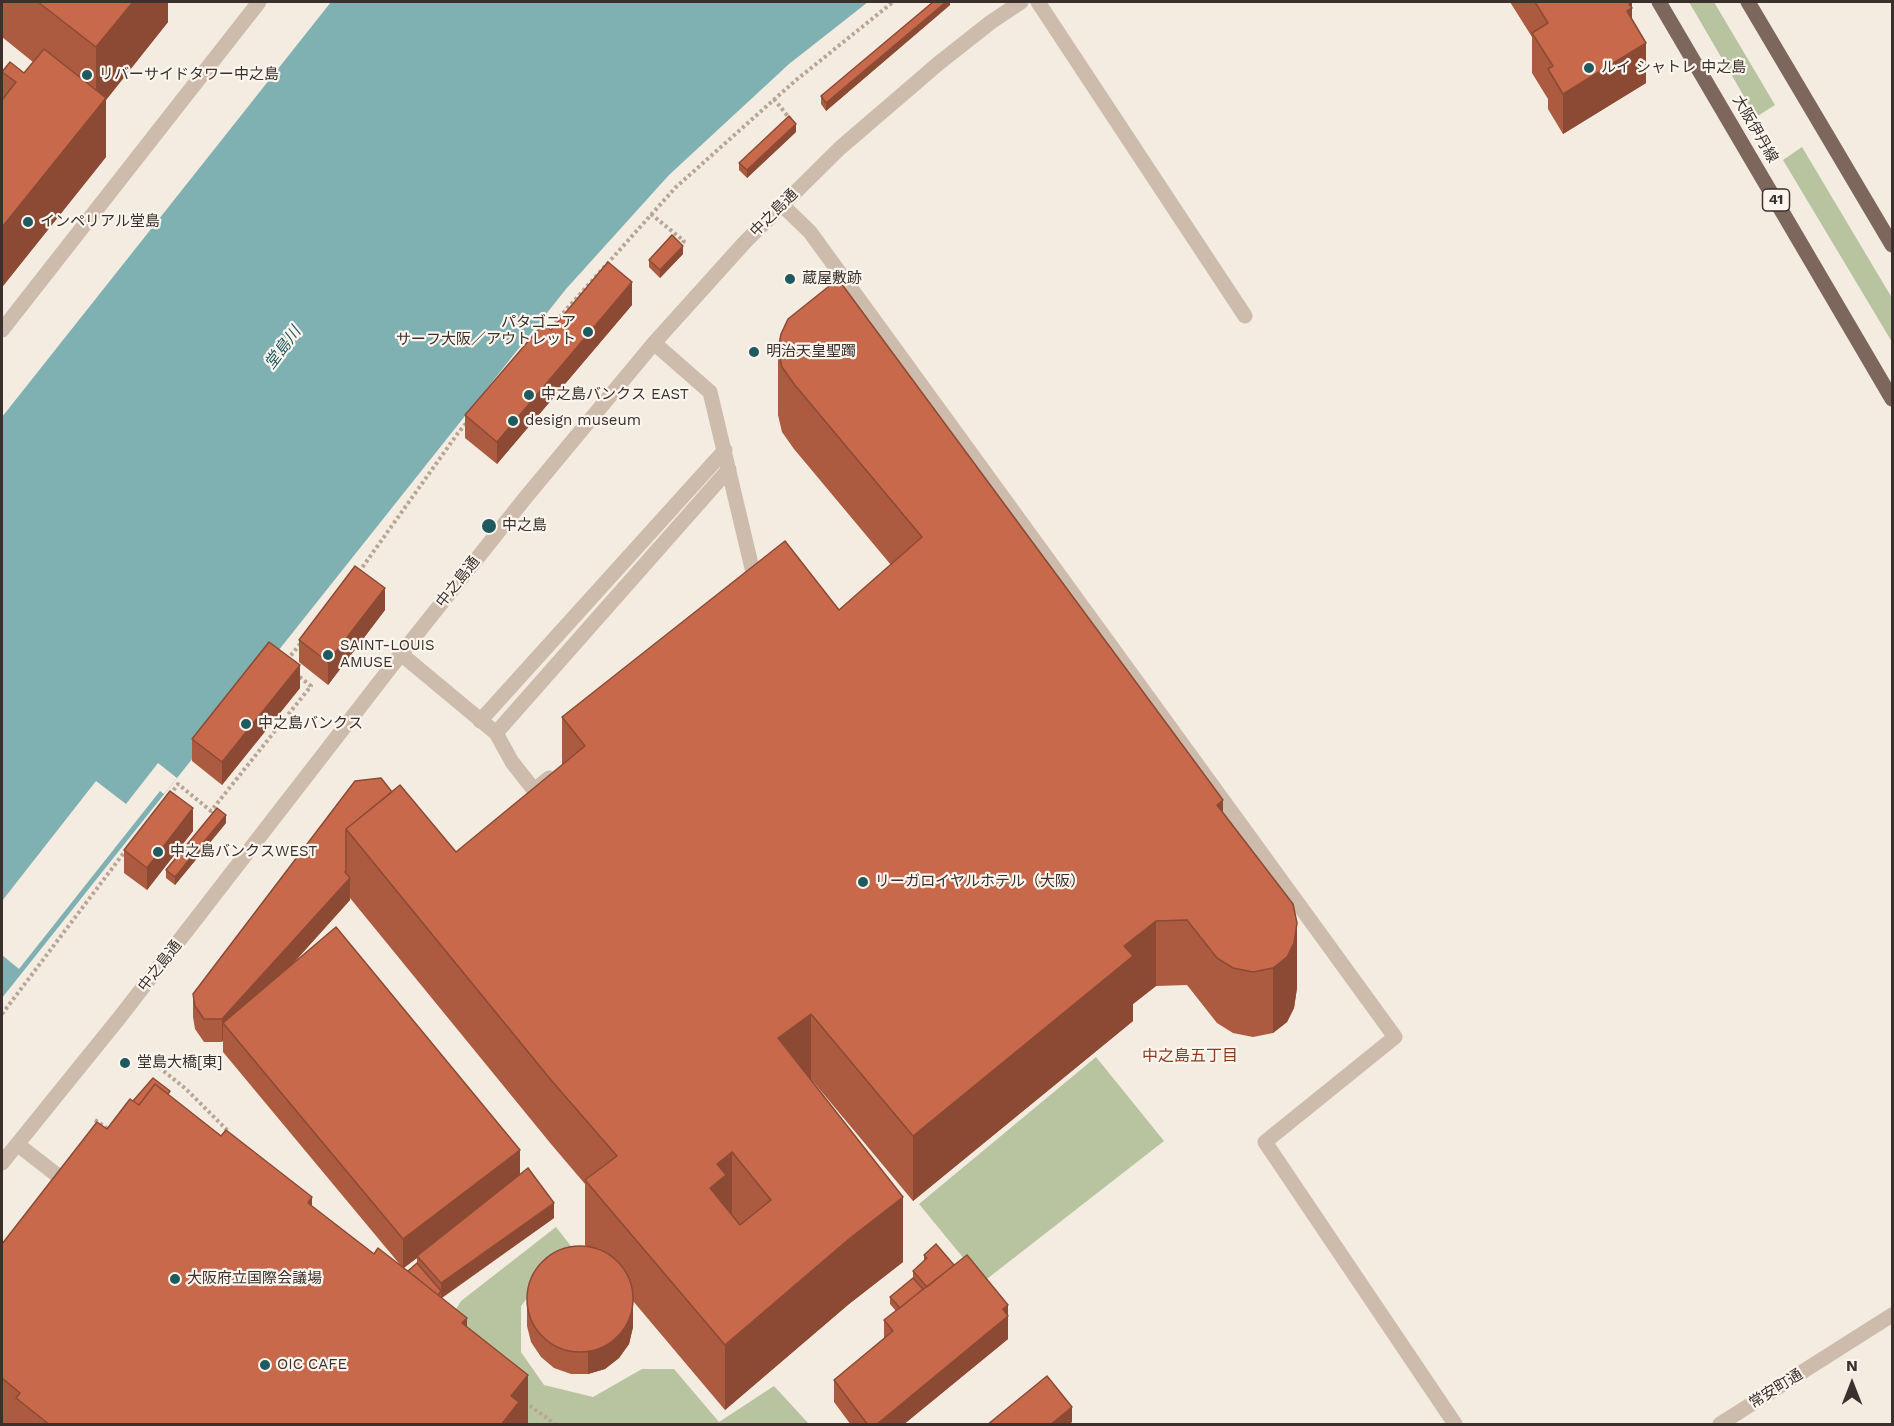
<!DOCTYPE html>
<html>
<head>
<meta charset="utf-8">
<style>
	body { margin:0 }
	#map { position:relative; width:1894px; height:1426px; overflow:hidden; background:#f4ebe1; font-family:"Work Sans",sans-serif }
	canvas { display:block }
	.frame { position:absolute; inset:0; border:3px solid #3b302b; pointer-events:none }
	.north { position:absolute; left:1822px; top:1354px; width:60px; height:60px; -webkit-text-stroke:4px #fbf5ee; paint-order:stroke; rotate:0deg; font-size:16px; font-weight:700; line-height:24px; text-align:center; color:#3b302b }
	.north::after { content:''; display:block; margin:auto; width:21px; height:27px; background:#3b302b; clip-path:polygon(50% 0,100% 100%,50% 72%,0 100%) }
</style>
</head>
<body>
<div id="map">
<canvas width="1894" height="1426"></canvas>
<div class="frame"></div>
<div class="north">N</div>
</div>
<script>
const ctx = document.querySelector('canvas').getContext('2d');
ctx.lineJoin = 'round';
function paint(path, color) {
  ctx.fillStyle = color;
  ctx.fill(path, 'evenodd');
}
function toPath(rows) {
  const path = new Path2D();
  for (const r of rows) {
    if (r.length === 3) {
      path.moveTo(r[0] + r[2], r[1]);
      path.arc(r[0], r[1], r[2], 0, 2 * Math.PI);
      continue;
    }
    path.moveTo(r[0], r[1]);
    for (let i = 2; i < r.length; i += 2) path.lineTo(r[i], r[i + 1]);
  }
  return path;
}
function trace(path, color, width, dash) {
  ctx.strokeStyle = color;
  ctx.lineWidth = width;
  ctx.lineCap = dash ? 'butt' : 'round';
  ctx.setLineDash(dash || []);
  ctx.stroke(path);
}
function drawText(font, color, halo, rows, align = 'center') {
  ctx.font = font + ' "Work Sans","Noto Sans JP",sans-serif';
  ctx.lineWidth = 4.5;
  ctx.setLineDash([]);
  ctx.textBaseline = 'middle';
  ctx.strokeStyle = halo;
  ctx.fillStyle = color;
  for (const [text, x, y, turn = 0] of rows) {
    ctx.save();
    ctx.translate(x, y);
    ctx.rotate((+turn || 0) * Math.PI / 180);
    ctx.textAlign = isNaN(turn) ? turn : align;
    if (halo) ctx.strokeText(text, 0, 0);
    ctx.fillText(text, 0, 0);
    ctx.restore();
  }
}
paint(toPath([
	[1689,2,1714,2,1775,105,1756,117],
	[1802,147,1892,298,1892,342,1783,160],
	[1096,1057,1164,1141,983,1282,919,1204],
	[556,1227,581,1259,545,1275,521,1306,521,1352,544,1385,593,1397,642,1369,674,1369,719,1422,774,1386,809,1424,524,1424,430,1352,461,1301]
]), '#b8c4a0');
paint(toPath([
	[331,2,868,2,789,64,669,175,566,289,2,998,2,417]
]), '#7fb0b2');
paint(toPath([
	[158,763,177,778,164,794,160,791,19,969,2,955,2,901,96,781,126,804]
]), '#f4ebe1');
trace(toPath([
	[774,99,790,119],
	[651,214,684,241,679,248],
	[547,331,676,187,795,81,893,2],
	[359,572,458,433,469,420],
	[287,660,301,643],
	[170,795,178,784,211,811,311,686,296,674],
	[2,1014,126,850],
	[145,1056,186,1089,229,1132],
	[95,1120,109,1130],
	[525,1402,555,1424]
]), '#b9a596', 4, [3, 3]);
trace(toPath([
	[1038,2,1245,316],
	[782,205,810,232,1395,1037,1265,1142,1455,1424],
	[2,330,259,2],
	[654,343,710,392,756,585,755,587],
	[401,654,496,733,512,762,534,790,549,778],
	[480,721,725,450],
	[496,733,729,469],
	[17,1144,71,1186],
	[2,1163,120,1017,401,654,526,497,654,343,745,242,840,148,939,63,991,22,1021,2],
	[1720,1424,1892,1315]
]), '#cdbbac', 15);
trace(toPath([
	[1659,2,1892,399],
	[1748,2,1892,245]
]), '#7d675c', 15);
paint(toPath([
	[2,2,168,2,168,22,106,100,106,157,3,286,2,285,2,72,24,73,33,62,2,37],
	[950,2,950,5,826,111,821,104,821,96],
	[1510,2,1631,2,1632,19,1646,83,1563,134,1548,109,1548,99,1532,73,1532,37],
	[796,132,747,178,739,170,739,163],
	[683,254,660,278,649,267,649,260],
	[632,305,497,464,465,438,465,415,551,330],
	[778,350,1223,813,1297,988,1294,1008,1287,1022,1273,1033,1253,1037,1233,1033,1217,1023,1187,985,1156,986,1133,1004,1133,1021,913,1201,811,1079,903,1262,849,1304,725,1410,633,1301,633,1327,629,1344,619,1358,605,1369,588,1374,571,1374,554,1368,541,1357,531,1342,527,1326,527,1303,587,1247,585,1245,585,1184,551,1144,350,898,350,900,290,967,520,1175,554,1218,442,1298,467,1327,528,1425,2,1425,2,1244,133,1101,170,1096,374,1254,402,1267,223,1052,223,1040,222,1042,204,1042,195,1029,193,1017,193,994,355,781,392,792,456,852,562,765,562,717,839,610,891,565,794,449,782,432,778,415],
	[417,1258,417,1263,408,1271,404,1268],
	[385,610,328,685,299,662,299,640],
	[300,688,222,785,192,761,192,739],
	[226,823,175,885,166,878,166,870],
	[193,831,147,890,124,873,124,850],
	[924,1255,954,1265,1008,1316,1008,1339,903,1425,851,1425,834,1402,834,1380,884,1338,884,1320,896,1311,890,1304,890,1297,913,1278,913,1271,924,1261]
]), '#ac5a40');
paint(toPath([
	[133,2,168,2,168,22,106,100,106,157,3,286,3,226,96,110,96,47],
	[946,2,950,2,950,5,826,111,826,103],
	[1632,2,1632,48,1627,11,1629,4],
	[1646,43,1646,83,1563,134,1563,94],
	[796,124,796,132,747,178,747,170],
	[683,246,683,254,660,278,660,270],
	[632,282,632,305,497,464,497,442],
	[385,588,385,610,328,685,328,662],
	[300,665,300,688,222,785,222,762],
	[1223,800,1223,865,1217,805],
	[193,808,193,831,147,890,147,868],
	[226,815,226,823,175,885,175,877],
	[346,871,346,881,350,878,350,900,231,1032,223,1023,223,1040,222,1042,222,1019],
	[1156,921,1156,986,1133,1004,1133,1021,913,1201,913,1136,1124,946],
	[1297,923,1297,988,1294,1008,1287,1022,1273,1033,1273,968],
	[811,1014,811,1079,778,1038],
	[520,1150,520,1179,417,1256,417,1258,403,1268,403,1239],
	[732,1152,732,1217,710,1188,717,1164],
	[312,1197,312,1257,308,1203],
	[903,1197,903,1262,849,1304,725,1410,725,1345,849,1239],
	[554,1203,554,1218,441,1298,441,1283],
	[633,1304,633,1327,629,1344,619,1358,605,1369,588,1374,588,1352],
	[1008,1305,1008,1339,903,1425,876,1425],
	[467,1318,467,1377,462,1323],
	[528,1375,528,1425,501,1425,511,1396],
	[1072,1407,1072,1422,1069,1425,1050,1425]
]), '#8c4a34');
const building = toPath([
	[38,2,133,2,96,47,38,2],
	[933,2,946,2,826,103,821,96,933,2],
	[1535,2,1632,2,1629,4,1632,8,1627,11,1646,43,1563,94,1548,69,1553,66,1532,33,1548,23,1535,2],
	[44,49,106,98,3,226,2,225,2,100,16,82,2,72,10,62,24,73,44,49],
	[789,116,796,124,747,170,739,163,789,116],
	[672,235,683,246,660,270,649,260,672,235],
	[608,262,632,282,497,442,465,415,543,324,551,330,608,262],
	[838,279,1223,800,1217,805,1293,904,1297,923,1294,943,1287,957,1273,968,1253,972,1233,968,1217,958,1187,920,1156,921,1124,946,1133,956,913,1136,811,1014,778,1038,903,1197,849,1239,725,1345,585,1180,617,1156,551,1080,346,829,400,785,456,852,585,746,562,717,785,541,839,610,922,537,794,384,782,367,778,350,781,334,788,319,838,279],
	[732,1152,771,1200,740,1225,710,1188,726,1175,717,1164,732,1152],
	[355,566,385,588,328,662,299,640,355,566],
	[269,642,300,665,222,762,192,739,269,642],
	[381,778,392,792,346,829,346,871,345,872,350,878,222,1019,204,1019,195,1006,193,994,355,781,381,778],
	[170,791,193,808,147,868,124,850,170,791],
	[217,808,226,815,175,877,166,870,217,808],
	[336,927,520,1150,403,1239,223,1023,336,927],
	[153,1078,170,1091,168,1094,155,1084,139,1105,133,1101,153,1078],
	[155,1084,221,1136,226,1130,312,1197,308,1203,374,1254,378,1248,414,1276,467,1318,462,1323,528,1375,511,1396,519,1402,501,1425,50,1425,16,1398,20,1393,2,1378,2,1244,97,1122,107,1129,130,1099,139,1105,155,1084],
	[528,1168,554,1203,441,1283,417,1256,528,1168],
	[936,1244,954,1265,927,1287,913,1271,927,1258,924,1255,936,1244],
	[580,1299,53],
	[967,1255,1008,1305,1003,1309,1008,1316,876,1425,868,1425,834,1380,893,1331,884,1320,967,1255],
	[417,1263,441,1291,438,1295,408,1271,417,1263],
	[913,1278,923,1289,900,1308,890,1297,913,1278],
	[1047,1376,1072,1407,1050,1425,987,1425,1047,1376]
]);
paint(building, '#c8694b');
trace(building, '#8c4a34', 1.5);
for (const [x, y, r, color] of [
	[1589,68,6,"#1f5a5e"],
	[87,75,6,"#1f5a5e"],
	[28,222,6,"#1f5a5e"],
	[790,279,6,"#1f5a5e"],
	[588,332,6,"#1f5a5e"],
	[754,352,6,"#1f5a5e"],
	[529,395,6,"#1f5a5e"],
	[513,421,6,"#1f5a5e"],
	[489,526,8,"#1f5a5e"],
	[328,655,6,"#1f5a5e"],
	[246,724,6,"#1f5a5e"],
	[158,852,6,"#1f5a5e"],
	[863,882,6,"#1f5a5e"],
	[125,1063,6,"#1f5a5e"],
	[175,1279,6,"#1f5a5e"],
	[265,1365,6,"#1f5a5e"]
]) {
  const dot = new Path2D();
  dot.arc(x, y, r, 0, 2 * Math.PI);
  ctx.fillStyle = color;
  ctx.fill(dot);
  trace(dot, '#fbf5ee', 2);
}
for (const [x, y, w] of [
	[1776,200,27]
]) {
  const box = new Path2D();
  box.roundRect(x - w / 2, y - 11, w, 22, 4.5);
  ctx.fillStyle = '#fbf5ee';
  ctx.fill(box);
  trace(box, '#3b302b', 1.5);
}
drawText('bold 14px', '#3b302b', null, [
	["41",1776,200]
]);
drawText('15px', '#3b302b', '#fbf5ee', [
	["ルイ シャトレ 中之島",1601,68],
	["リバーサイドタワー中之島",99,75],
	["インペリアル堂島",40,222],
	["蔵屋敷跡",802,279],
	["パタゴニア",576,323,"right"],
	["サーフ大阪／アウトレット",576,340,"right"],
	["明治天皇聖躅",766,352],
	["中之島バンクス EAST",541,395],
	["design museum",525,421],
	["中之島",502,526],
	["SAINT-LOUIS",340,646],
	["AMUSE",340,663],
	["中之島バンクス",258,724],
	["中之島バンクスWEST",170,852],
	["リーガロイヤルホテル（大阪）",875,882],
	["堂島大橋[東]",137,1063],
	["大阪府立国際会議場",187,1279],
	["OIC CAFE",277,1365]
], 'left');
drawText('15px', '#3b302b', '#fbf5ee', [
	["大阪伊丹線",1755,129,60],
	["中之島通",774,213,-45],
	["中之島通",458,582,-52],
	["中之島通",160,966,-52],
	["常安町通",1776,1389,-32]
]);
drawText('italic 16px', '#1f5a5e', '#fbf5ee', [
	["堂島川",283,348,-53]
]);
drawText('16px', '#8c3b22', '#fbf5ee', [
	["中之島五丁目",1190,1056]
]);
</script>
</body>
</html>
